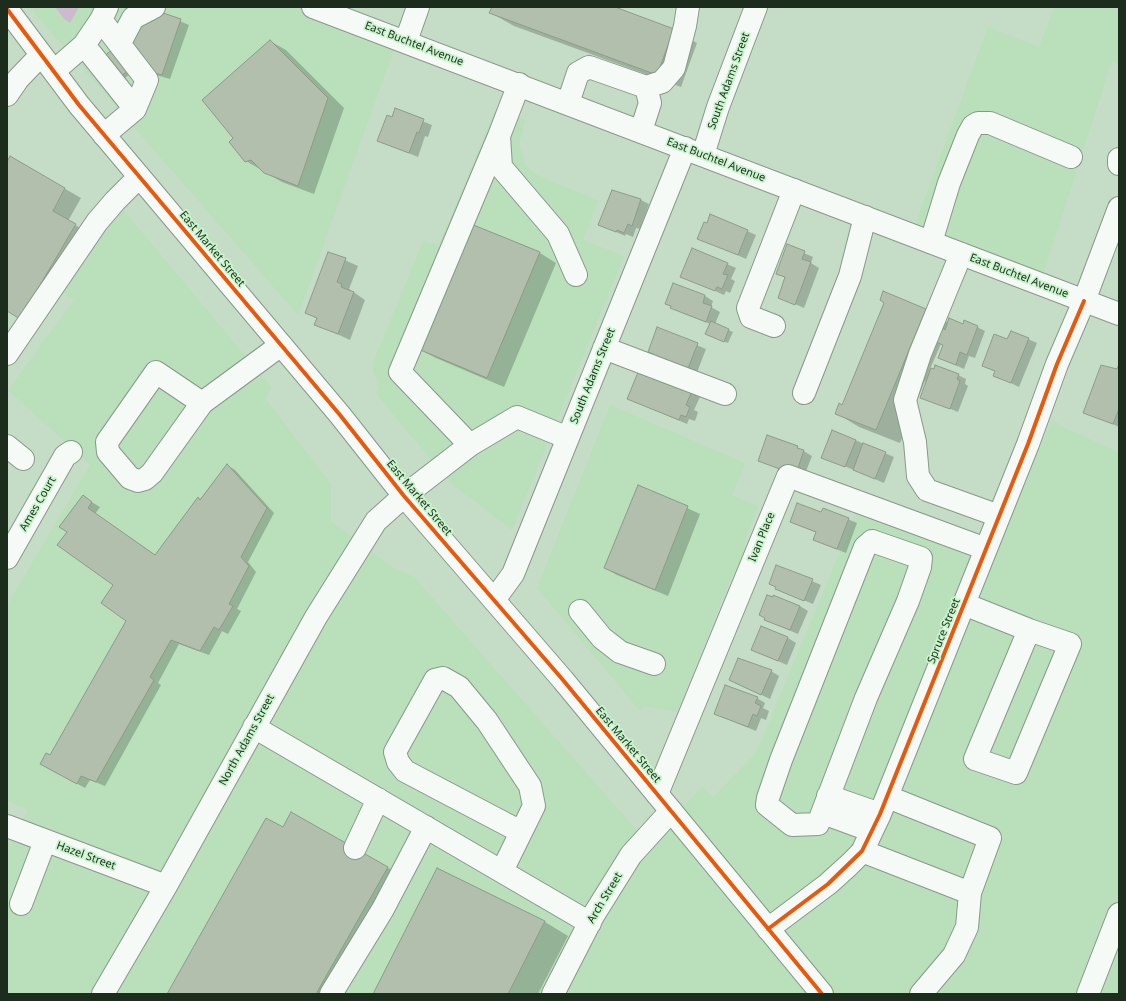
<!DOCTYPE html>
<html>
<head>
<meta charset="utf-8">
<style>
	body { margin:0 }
	#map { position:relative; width:1126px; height:1001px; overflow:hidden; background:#c5ddc6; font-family:"Noto Sans",sans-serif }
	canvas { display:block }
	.frame { position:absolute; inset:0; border:8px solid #1c2d1d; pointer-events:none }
</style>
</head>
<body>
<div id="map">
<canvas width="1126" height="1001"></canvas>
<div class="frame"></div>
</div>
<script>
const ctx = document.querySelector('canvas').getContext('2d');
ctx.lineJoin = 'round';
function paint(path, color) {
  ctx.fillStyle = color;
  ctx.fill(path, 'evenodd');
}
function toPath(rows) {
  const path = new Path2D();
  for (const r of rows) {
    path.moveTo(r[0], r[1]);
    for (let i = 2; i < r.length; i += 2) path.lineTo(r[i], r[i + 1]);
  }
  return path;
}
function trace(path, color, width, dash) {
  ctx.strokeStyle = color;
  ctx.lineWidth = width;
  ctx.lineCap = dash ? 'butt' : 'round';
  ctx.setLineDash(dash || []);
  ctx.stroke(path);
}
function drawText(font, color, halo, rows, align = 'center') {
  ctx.font = font + ' "Noto Sans",sans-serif';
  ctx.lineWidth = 3.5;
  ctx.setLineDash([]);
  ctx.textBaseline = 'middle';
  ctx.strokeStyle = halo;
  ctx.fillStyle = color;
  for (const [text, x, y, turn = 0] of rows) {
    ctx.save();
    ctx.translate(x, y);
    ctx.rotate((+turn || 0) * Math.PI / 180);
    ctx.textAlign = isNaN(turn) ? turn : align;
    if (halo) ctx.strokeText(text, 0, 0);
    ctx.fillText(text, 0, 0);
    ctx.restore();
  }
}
paint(toPath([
	[29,7,299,7,396,44,298,315],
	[1054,7,1119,7,1119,64,1112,61,1040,284,911,235,988,27,1039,47],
	[496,108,525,120,519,144,525,165,535,174,598,201,583,240,624,256,512,530,451,483,375,393,379,389,372,365,423,241,439,245],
	[121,207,272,388,265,398,331,484,331,521,393,568,414,577,647,842,702,787,713,797,756,753,857,511,994,561,1052,419,1064,428,1119,452,1119,994,7,994,7,844,29,810,7,801,7,605,90,465,8,390,74,300,63,293],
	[610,405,745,463,732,496,758,506,746,537,743,559,731,578,677,712,645,706,640,711,537,588]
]), '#b9dfbb');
paint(toPath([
	[55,7,79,7,70,23,64,19]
]), '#cebace');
paint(toPath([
	[493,7,612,7,673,30,697,43,681,87,514,26,491,13],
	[163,14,189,25,170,79,153,74],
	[270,41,286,50,344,108,314,194,282,182,246,161],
	[100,60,136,69,120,82],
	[395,110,432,125,428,137,425,136,418,157,379,141,392,118],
	[11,158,81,198,68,221,91,234,37,328,7,310,7,164],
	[641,200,649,204,640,229,636,228,633,237,626,234,625,236,600,225],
	[471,225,540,253,556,263,504,387,436,358,419,349],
	[747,231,756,235,746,259,699,238],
	[788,246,813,257,811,263,819,268,804,308,779,297,786,278,777,273],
	[329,253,358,266,349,289,365,300,350,340,315,324,317,319,306,312],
	[727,264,736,268,731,279,735,281,730,293,726,291,724,295,682,276],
	[705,296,713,301,711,307,720,312,715,324,733,332,728,343,710,336,710,324,680,312,667,304],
	[926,310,948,323,977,327,985,331,975,358,969,356,964,369,939,358,943,345,941,344,930,369,958,375,966,379,965,384,968,386,958,412,921,397,927,382,925,381,900,443,859,427,836,413],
	[658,328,706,349,696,375,661,361],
	[1028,339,1037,343,1019,387,994,375,996,372,983,365,1008,341],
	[1119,367,1119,427,1085,412,1112,368,1118,370],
	[692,392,700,397,694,410,698,412,695,421,689,419,687,424,629,399],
	[855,440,894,457,884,483,823,457],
	[797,447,812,456,805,474,796,476,759,460],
	[227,465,235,470,274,513,248,562,256,572,237,609,241,611,228,634,222,631,209,655,179,644,158,683,161,685,105,786,90,780,85,788,49,768,51,757,127,620,114,585,68,532,83,497,100,507,95,514,156,556],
	[639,486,700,514,668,596,617,575,605,568],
	[824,509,857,523,846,553,823,544,814,539,817,533,791,522,822,514],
	[777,566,821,585,813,604,776,589],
	[800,606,808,611,798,634,765,620],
	[788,638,796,643,787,665,752,650],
	[771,671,779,676,770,699,730,680],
	[757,698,765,703,763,708,769,711,766,720,761,718,756,731,715,714],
	[292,813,404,877,337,994,168,994,283,829],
	[437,870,545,922,568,936,538,994,374,994]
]), '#0003');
const building = toPath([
	[492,7,615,7,674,29,657,75,489,13,492,7],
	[163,13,181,19,162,75,143,70,129,43,136,22,163,13],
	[270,40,328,98,298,186,264,173,251,160,245,162,229,142,233,138,202,100,270,40],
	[117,46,133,67,116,80,99,60,117,46],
	[395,108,424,119,419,133,417,132,409,153,377,141,387,115,392,117,395,108],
	[10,156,65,188,53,211,76,224,20,319,7,311,7,162,10,156],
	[612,190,641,199,632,226,628,224,624,233,617,230,616,232,598,225,612,190],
	[710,214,748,230,738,255,697,239,704,222,707,223,710,214],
	[471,224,540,252,487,378,418,349,471,224],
	[787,244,805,251,802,259,811,262,795,305,778,298,785,277,776,274,787,244],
	[692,248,728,263,723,274,728,275,722,289,717,287,715,291,680,277,692,248],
	[328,252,346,258,337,282,342,284,341,287,354,292,338,334,314,325,317,318,305,313,328,252],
	[673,283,705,295,703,303,712,306,706,322,670,308,671,306,665,304,673,283],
	[883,291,926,309,876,430,835,414,839,403,842,405,884,303,880,300,883,291],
	[949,318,963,324,964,320,978,326,967,355,960,352,956,365,938,358,943,345,936,342,941,327,945,330,949,318],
	[711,321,729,329,724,342,705,334,711,321],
	[657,327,698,343,687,371,651,357,653,354,648,352,657,327],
	[1011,331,1029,338,1011,383,993,376,995,371,982,366,994,334,1007,339,1011,331],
	[1119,364,1119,409,1113,424,1083,413,1101,365,1117,369,1119,364],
	[935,365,959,374,957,379,960,381,950,409,920,398,931,368,934,369,935,365],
	[639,370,692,391,686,405,690,407,686,417,681,415,679,420,627,399,639,370],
	[832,430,856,440,845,467,821,458,832,430],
	[767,435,798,446,797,448,804,450,797,471,788,472,758,461,767,435],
	[863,443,886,452,875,479,853,470,863,443],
	[227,464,267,508,241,557,249,566,229,604,233,606,219,630,214,627,200,651,171,640,150,677,154,680,96,782,81,776,77,784,40,764,46,753,50,755,126,621,101,603,113,585,57,545,67,532,59,527,83,495,92,502,88,508,155,555,198,497,200,500,227,464],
	[638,485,688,506,655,590,604,568,638,485],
	[797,503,821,512,823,508,849,518,837,549,813,540,816,532,790,522,797,503],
	[776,565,813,579,804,601,775,589,776,587,769,584,776,565],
	[767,595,773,597,773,595,800,606,790,630,764,620,765,618,759,615,767,595],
	[761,626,788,637,778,661,751,650,761,626],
	[738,658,772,670,761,695,729,680,738,658],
	[725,685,758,697,755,703,761,706,757,716,753,714,748,727,714,714,725,685],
	[291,812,388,867,316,994,167,994,266,818,283,827,291,812],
	[437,868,545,921,508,994,373,994,437,868]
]);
paint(building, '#b1bfac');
trace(building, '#8d9c88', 1);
const minor = toPath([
	[101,20,147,80,135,109,104,135],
	[406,41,418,7],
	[120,43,133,18,154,7],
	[84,45,135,109],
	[54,71,84,45,101,20,107,7],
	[519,84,499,136,501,167,558,234,576,275],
	[646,87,662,82,674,68,685,26,688,7],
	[7,95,18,79,41,55],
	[568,103,578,73,589,67,646,87,650,103,641,131],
	[703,155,718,107,756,7],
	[1119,159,1119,164],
	[931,242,949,183,968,135,973,126,978,123,990,123,1071,157],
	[961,254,920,354,905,400,915,442,918,476,927,490,999,516],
	[774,326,751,317,748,308,794,190],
	[604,348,725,394],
	[7,354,97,222,115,201,139,177],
	[804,393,850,276,865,217],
	[202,403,156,372,107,442,108,452,130,478,138,481,145,479,152,473,202,403,281,345],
	[470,445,400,372,499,136],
	[7,446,23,459],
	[872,541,921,558,920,567,908,601,866,698,818,824,792,825,767,805,768,798,781,760,865,547,872,541],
	[7,558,65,456,71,452],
	[494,600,513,574,685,148],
	[964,604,1029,630,975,759,1016,773,1070,644,1029,630],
	[580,611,602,638,620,652,654,664],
	[254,727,590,923],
	[657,794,788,476,986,549],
	[828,796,880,814],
	[888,797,990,838,970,893,967,927,954,955,921,994],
	[823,813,872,831],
	[7,826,166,886],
	[355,848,378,799],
	[862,851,970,893],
	[502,871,534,806,530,786,487,721,459,687,443,678,435,680,395,752,398,762,405,771,521,832],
	[21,904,45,841],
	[768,929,828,884,849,865,862,852,880,814,1028,444,1057,364,1084,301,1119,208],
	[103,994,166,886,316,617,376,521,404,496,470,445,517,417,568,438],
	[331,994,383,909,426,827],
	[553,994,593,916,631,855,671,811],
	[1088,994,1119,914]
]);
const major = toPath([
	[313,7,1119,314],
	[7,9,79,105,340,415,404,496,563,680,822,994]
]);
trace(minor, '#879988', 24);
trace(major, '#879988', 24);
trace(minor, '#f6faf6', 22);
trace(major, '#f6faf6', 22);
trace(toPath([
	[7,9,79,105,340,415,404,496,563,680,822,994],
	[768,929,828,884,862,851,880,814,1028,444,1057,364,1084,301]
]), '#e8590c', 4);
drawText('11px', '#1c2d1d', '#c8f5cb', [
	["East Buchtel Avenue",414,44,21],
	["South Adams Street",729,81,-70],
	["East Buchtel Avenue",716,160,21],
	["East Market Street",212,249,50],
	["East Buchtel Avenue",1019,276,21],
	["South Adams Street",593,376,-68],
	["East Market Street",419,498,50],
	["Ames Court",38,504,-60],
	["Ivan Place",762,537,-68],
	["Spruce Street",944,631,-68],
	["North Adams Street",247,740,-61],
	["East Market Street",628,745,50],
	["Hazel Street",86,856,20],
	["Arch Street",605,898,-59]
]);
</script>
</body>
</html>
